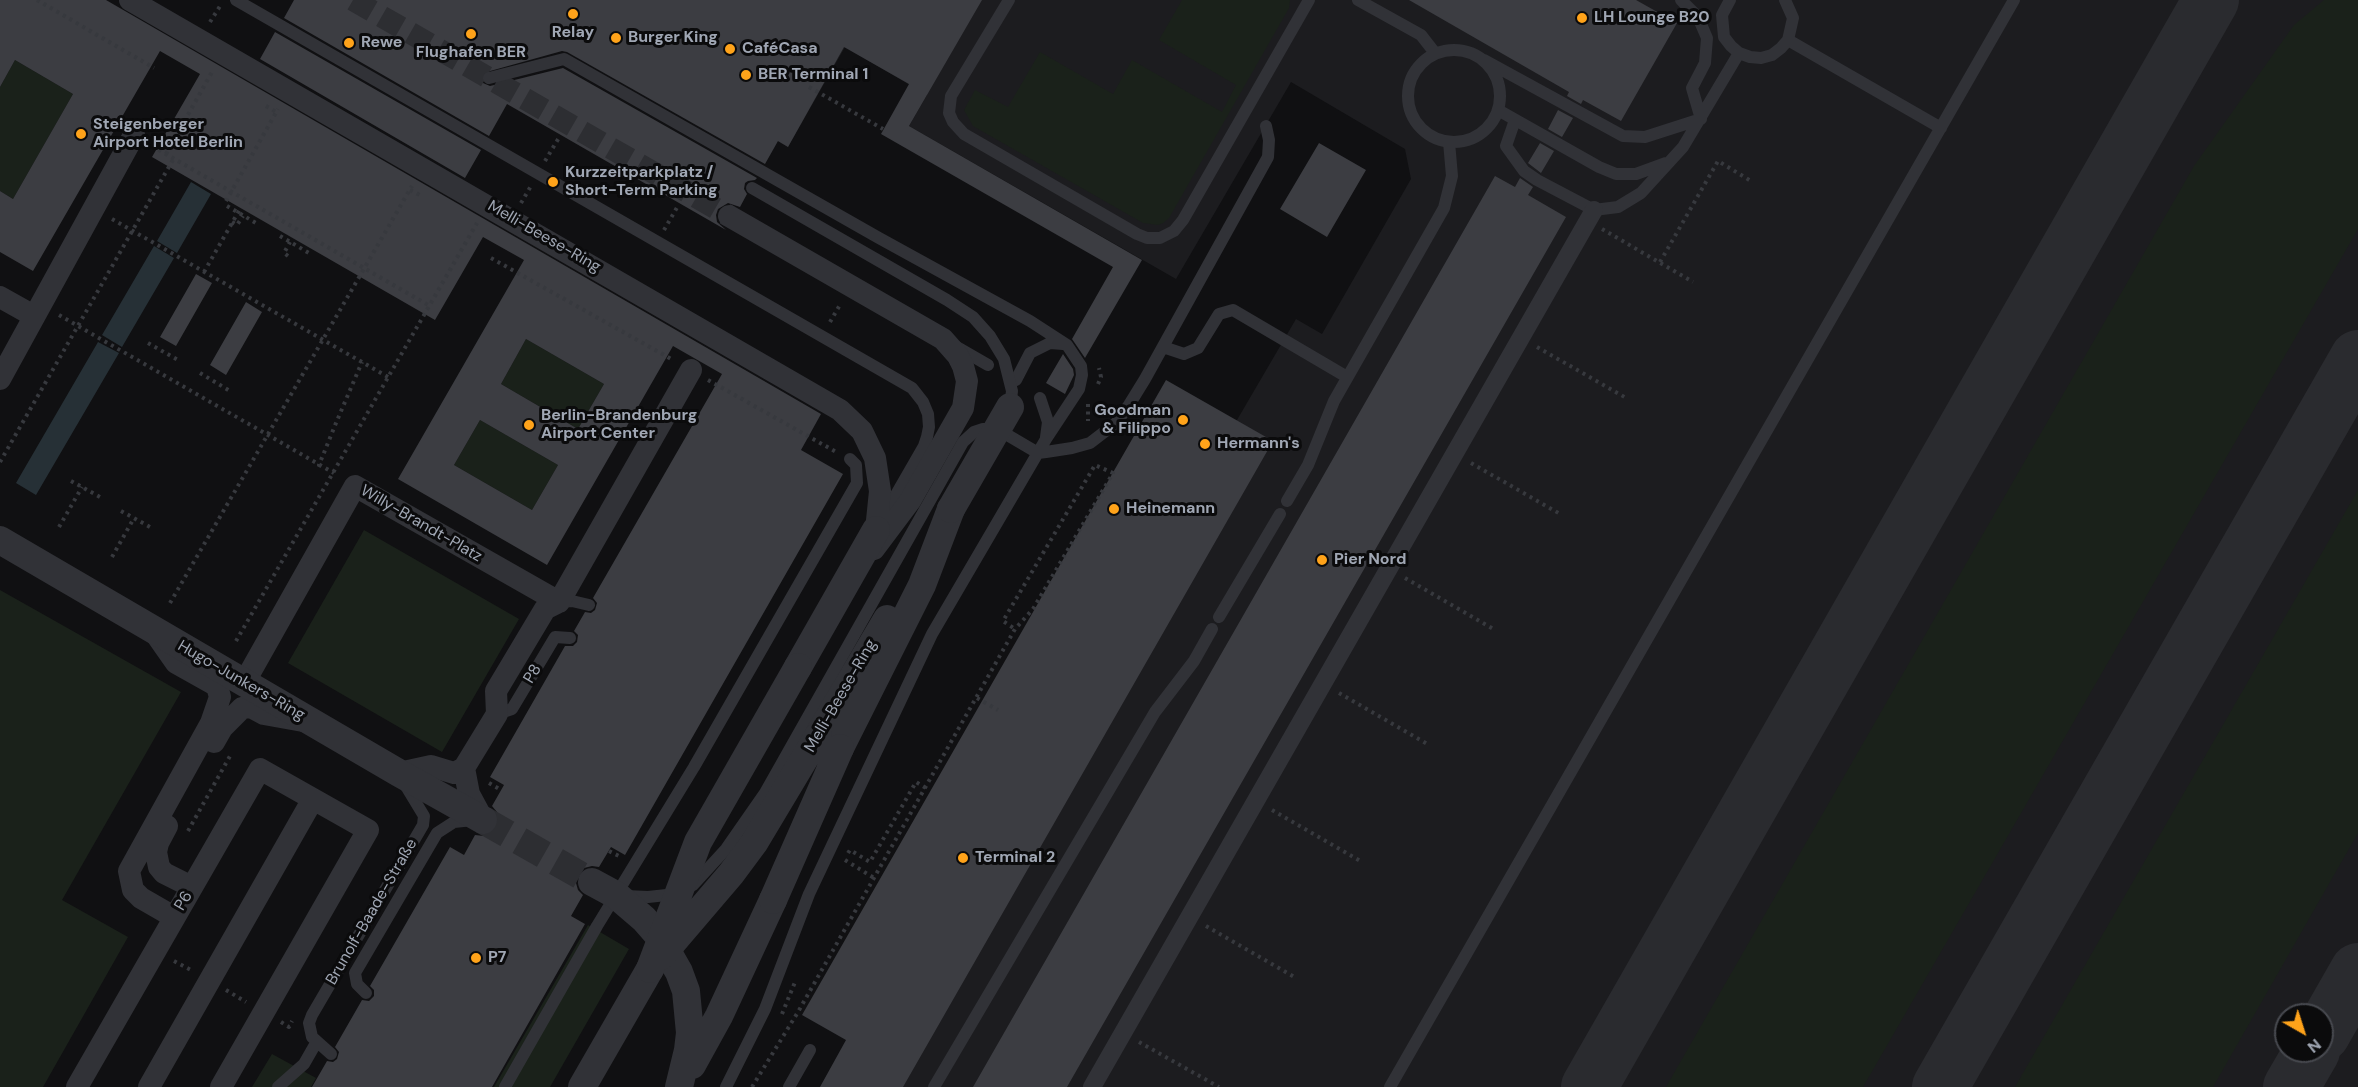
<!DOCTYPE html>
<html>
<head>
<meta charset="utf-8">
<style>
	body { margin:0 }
	#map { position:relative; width:2358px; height:1087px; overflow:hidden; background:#101012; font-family:"DM Sans",sans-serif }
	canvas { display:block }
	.north { position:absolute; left:2274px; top:1003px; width:60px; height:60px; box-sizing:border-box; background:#0b0b0c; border:2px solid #47494f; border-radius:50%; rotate:141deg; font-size:16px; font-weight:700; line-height:24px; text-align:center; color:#a0a7b4 }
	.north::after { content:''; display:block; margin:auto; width:21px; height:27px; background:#ffa31a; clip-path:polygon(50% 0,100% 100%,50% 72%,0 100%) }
</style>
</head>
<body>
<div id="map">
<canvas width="2358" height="1087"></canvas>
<div class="north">N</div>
</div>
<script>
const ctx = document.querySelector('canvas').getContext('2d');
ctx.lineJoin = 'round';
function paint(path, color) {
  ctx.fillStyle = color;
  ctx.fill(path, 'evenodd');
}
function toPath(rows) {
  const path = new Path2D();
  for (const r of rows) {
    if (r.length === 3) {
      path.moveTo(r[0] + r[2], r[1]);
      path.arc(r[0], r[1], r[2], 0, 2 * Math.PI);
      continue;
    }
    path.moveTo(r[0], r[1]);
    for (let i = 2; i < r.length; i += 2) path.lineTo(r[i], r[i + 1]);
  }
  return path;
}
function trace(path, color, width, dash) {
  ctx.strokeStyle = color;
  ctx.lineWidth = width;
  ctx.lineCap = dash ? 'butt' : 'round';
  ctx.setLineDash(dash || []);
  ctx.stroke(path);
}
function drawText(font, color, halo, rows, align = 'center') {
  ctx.font = font + ' "DM Sans",sans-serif';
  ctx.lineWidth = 6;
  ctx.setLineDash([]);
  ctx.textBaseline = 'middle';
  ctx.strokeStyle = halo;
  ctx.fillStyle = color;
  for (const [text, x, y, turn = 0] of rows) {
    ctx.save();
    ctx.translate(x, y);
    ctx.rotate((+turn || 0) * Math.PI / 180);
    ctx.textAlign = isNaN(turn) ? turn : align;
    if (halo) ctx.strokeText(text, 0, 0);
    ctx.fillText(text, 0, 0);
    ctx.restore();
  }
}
paint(toPath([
	[528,0,2358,0,2358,1087,820,1087,847,1041,1237,420,1296,319,1322,334,1411,179,1405,149,1291,82,1176,279,909,126,927,95,845,47,788,147],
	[2286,1015,2322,1015,2322,1051,2286,1051]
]), '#1c1c1f');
paint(toPath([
	[1182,0,1290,0,1289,8,1169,218,1163,223,1158,225,1143,223,973,126,964,110,975,90,1008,107,1040,52,1113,94,1132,60,1222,112,1236,85,1159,40],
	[2324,0,2358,0,2358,229,1863,1087,1666,1087,2194,166,2294,25],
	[15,60,73,94,13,199,0,191,0,87],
	[526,339,604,384,578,429,501,384],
	[480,420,558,465,532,510,454,465],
	[2358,490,2358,833,2213,1087,2015,1087],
	[364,530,519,619,442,752,288,663],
	[0,590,181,692,62,900,128,937,43,1087,0,1087],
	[588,925,629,949,550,1087,494,1087],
	[272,1054,316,1078,311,1087,252,1087]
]), '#1a211a');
paint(toPath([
	[191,182,211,194,177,253,157,241],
	[154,246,174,258,122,347,102,335],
	[98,342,119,353,36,495,16,483]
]), '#263036');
trace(toPath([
	[2322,1034,2358,971],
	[1589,1087,2211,0],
	[1940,1087,2358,358],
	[2291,1087,2312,1051]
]), '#2a2b2f', 56);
paint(toPath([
	[0,0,106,0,821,414,801,450,843,474,625,855,611,847,599,867,592,866,584,868,578,874,576,883,578,890,583,895,571,916,585,924,492,1087,312,1087,327,1061,333,1062,337,1059,339,1052,335,1047,362,1000,369,1001,374,996,374,990,370,986,450,847,464,855,475,835,484,836,492,834,497,829,499,819,497,812,492,806,504,785,490,777,565,646,573,646,577,642,578,635,574,631,585,612,591,613,595,610,597,603,593,598,722,374,673,346,547,565,398,479,524,260,483,237,435,320,152,157,200,74,160,51,33,271,0,252,0,191,13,199,73,94,15,60,0,87],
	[526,339,604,384,578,429,501,384],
	[480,420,558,465,532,510,454,465],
	[294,0,982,0,909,126,1142,260,1085,358,1072,339,1113,267,881,134,909,84,844,47,788,147,778,141,765,164,567,52,562,51,483,73,481,79,483,83,490,86,563,68,757,178,755,180,748,181,745,183,744,189,747,194,740,207,728,203,718,209,716,215,717,222,726,230,507,104,489,136,284,18],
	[1409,0,1636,0,1677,23,1621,121,1583,100,1581,104,1567,96,1569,92],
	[275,32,481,150,465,178,260,59],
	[1558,110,1573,118,1562,137,1548,129],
	[1319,143,1366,170,1327,237,1280,209],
	[1540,143,1554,151,1541,173,1528,163],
	[1495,176,1515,187,1520,178,1533,187,1528,195,1566,217,1067,1087,973,1087],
	[196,274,212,283,176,346,160,337],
	[246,302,262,312,226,375,210,365],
	[1063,354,1073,369,1074,375,1065,394,1046,383],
	[1166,380,1273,441,903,1087,820,1087,846,1040,802,1015]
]), '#3c3d42');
trace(toPath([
	[353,0,729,216]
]), '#2d2e32', 22, [22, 11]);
trace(toPath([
	[483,820,592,882]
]), '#2d2e32', 28, [28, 14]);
trace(toPath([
	[37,0,154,68],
	[210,22,222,3],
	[809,87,883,129],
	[266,106,276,112],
	[152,146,430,306],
	[166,154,212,72],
	[545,161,560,136],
	[410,190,420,195],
	[226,201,278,109],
	[521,203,531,186],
	[227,206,256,223],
	[112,219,388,377],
	[232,222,237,225,243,216],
	[1602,229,1693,282],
	[664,230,679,204],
	[280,236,309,253],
	[288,256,284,253,290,242],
	[491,258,673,360],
	[1660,262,1718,161,1751,181],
	[204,272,240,209],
	[59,315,334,473],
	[830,322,841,303],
	[148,343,178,360],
	[1537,347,1628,399],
	[200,373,230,391],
	[708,380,838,453],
	[1098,384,1101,377,1099,368],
	[1088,404,1088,421],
	[0,462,174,158],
	[1471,463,1562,515],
	[321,466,319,465,336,423,362,362],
	[71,481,100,497],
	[121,511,150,527],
	[59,527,82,487],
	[112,557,134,518],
	[1405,578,1495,630],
	[170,603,412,186],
	[236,641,477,223],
	[1339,693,1429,745],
	[977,698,998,710],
	[489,783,501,790],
	[1272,810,1362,862],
	[188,831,230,756],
	[609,851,621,857],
	[848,853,850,850,870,862,916,782,926,788],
	[845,860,874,878],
	[1206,926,1296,978],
	[174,961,191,970],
	[226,990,246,1002],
	[782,1014,795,982],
	[281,1022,289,1027,292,1021],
	[1139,1042,1219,1087],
	[752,1087,798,1012,1015,629,1033,609,1113,473,1095,465,1003,621,1015,629]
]), '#37393e', 4, [3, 4.5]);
trace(toPath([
	[236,0,912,388,923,402,928,414,929,427,927,437,924,446,882,519],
	[1009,0,951,96,949,113,953,122,964,134,1137,234,1147,238,1160,238,1174,231,1183,220,1309,0],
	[1358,0,1421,35,1435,53],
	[1730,0,1722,15,1724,37,1731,46,1739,53,1750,57,1761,58,1772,55,1781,48,1788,40,1793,18,1785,0],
	[1788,40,1941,128],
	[1454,96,46],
	[1484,60,1623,136,1645,137,1701,119,1692,88,1705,63,1707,38,1698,17,1681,0],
	[489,78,564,59,879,238,1030,321,1067,345,1081,366,1082,375,1079,389,1046,439,932,634,809,894,765,1009,726,1087],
	[1498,110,1599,167,1616,174,1636,174,1666,163],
	[1515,120,1506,146,1524,171,1537,180,1594,210,1618,207,1641,193,1683,147,1739,53],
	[955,346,988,365],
	[1163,347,1184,354,1198,348,1219,314,1233,310,1347,377],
	[1016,380,1030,353,1050,343,1063,344],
	[1040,398,1048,422,1046,437],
	[1287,501,1308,465,1334,401,1444,208,1452,176,1449,142],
	[559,602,572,601,589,605],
	[1219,617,1280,514],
	[497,714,512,709,555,637,570,638],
	[625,896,648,897,676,894,693,885,726,849,765,793,963,442,974,432,983,429,991,429,1004,433,1038,453,1046,452,1072,448,1090,443,1116,423,1129,405,1145,379,1268,157,1269,140,1266,126],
	[366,993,357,984,355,973,437,833,454,822,473,820],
	[331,1054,312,1037,309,1023,312,1015,423,825,424,816,404,783],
	[278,1087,304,1064,316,1043],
	[505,1087,597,926,694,767,857,483,856,465,850,459],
	[789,1087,810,1050],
	[934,1087,1155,712,1194,661,1212,629],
	[1390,1087,2014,0]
]), '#313237', 12);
trace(toPath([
	[1092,1087,1594,210]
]), '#313237', 18);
trace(toPath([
	[130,0,840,410,862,431,875,458,880,491,876,530],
	[729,216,943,339,958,356,963,366,967,381,963,408,910,501,874,549],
	[0,297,34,316],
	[0,379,134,135],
	[155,633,176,663,217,686,220,697,211,723,129,871,133,890,141,898,174,917],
	[244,683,355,486,559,602],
	[214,742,222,728,242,708,251,707,264,714,303,721],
	[464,768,469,794,483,820],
	[399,773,431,766,454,773,464,768,497,714,496,691,545,609,559,602,691,370],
	[167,826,158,843,156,852,159,867,164,873,192,887],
	[77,1087,260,769,368,830,221,1087],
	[149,1087,313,799]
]), '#313237', 22);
trace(toPath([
	[0,540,399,773,483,820],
	[798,667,876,530],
	[818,736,887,619],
	[840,748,922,585,951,509],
	[592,882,616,895,644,919,658,935,679,972,686,991,690,1033,688,1050,679,1087],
	[692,1065,719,1016,773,900],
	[582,1087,650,969]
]), '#313237', 28);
trace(toPath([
	[752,188,947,300,973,317,990,336,1004,359,1012,391,1010,407]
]), '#313237', 12);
trace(toPath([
	[951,509,1010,407],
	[773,900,840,748],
	[661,956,731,874,754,843,818,736],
	[650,969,698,842,798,667]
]), '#313237', 28);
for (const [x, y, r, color] of [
	[573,14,6,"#ffa31a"],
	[1582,18,6,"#ffa31a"],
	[471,34,6,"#ffa31a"],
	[616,38,6,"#ffa31a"],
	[349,43,6,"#ffa31a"],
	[730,49,6,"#ffa31a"],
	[746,75,6,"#ffa31a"],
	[81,134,6,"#ffa31a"],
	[553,182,6,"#ffa31a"],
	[1183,420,6,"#ffa31a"],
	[529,425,6,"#ffa31a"],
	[1205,444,6,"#ffa31a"],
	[1114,509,6,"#ffa31a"],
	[1322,560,6,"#ffa31a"],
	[963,858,6,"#ffa31a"],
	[476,958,6,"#ffa31a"]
]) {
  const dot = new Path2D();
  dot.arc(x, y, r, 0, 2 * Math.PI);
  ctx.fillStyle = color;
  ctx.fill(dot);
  trace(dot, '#0b0b0c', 2);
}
drawText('bold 16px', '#a0a7b4', '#0b0b0c', [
	["LH Lounge B20",1594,18],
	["Relay",573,33,"center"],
	["Burger King",628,38],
	["Rewe",361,43],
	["CaféCasa",742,49],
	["Flughafen BER",471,53,"center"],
	["BER Terminal 1",758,75],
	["Steigenberger",93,125],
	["Airport Hotel Berlin",93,143],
	["Kurzzeitparkplatz /",565,173],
	["Short-Term Parking",565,191],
	["Goodman",1171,411,"right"],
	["& Filippo",1171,429,"right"],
	["Berlin-Brandenburg",541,416],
	["Airport Center",541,434],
	["Hermann's",1217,444],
	["Heinemann",1126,509],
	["Pier Nord",1334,560],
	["Terminal 2",975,858],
	["P7",488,958]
], 'left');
drawText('16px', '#a0a7b4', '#0b0b0c', [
	["Melli-Beese-Ring",544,237,30],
	["Willy-Brandt-Platz",421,524,30],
	["P8",533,674,-59],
	["Hugo-Junkers-Ring",241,681,30],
	["Melli-Beese-Ring",841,696,-60],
	["P6",184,901,-60],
	["Brunolf-Baade-Straße",372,912,-60]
]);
</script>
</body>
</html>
